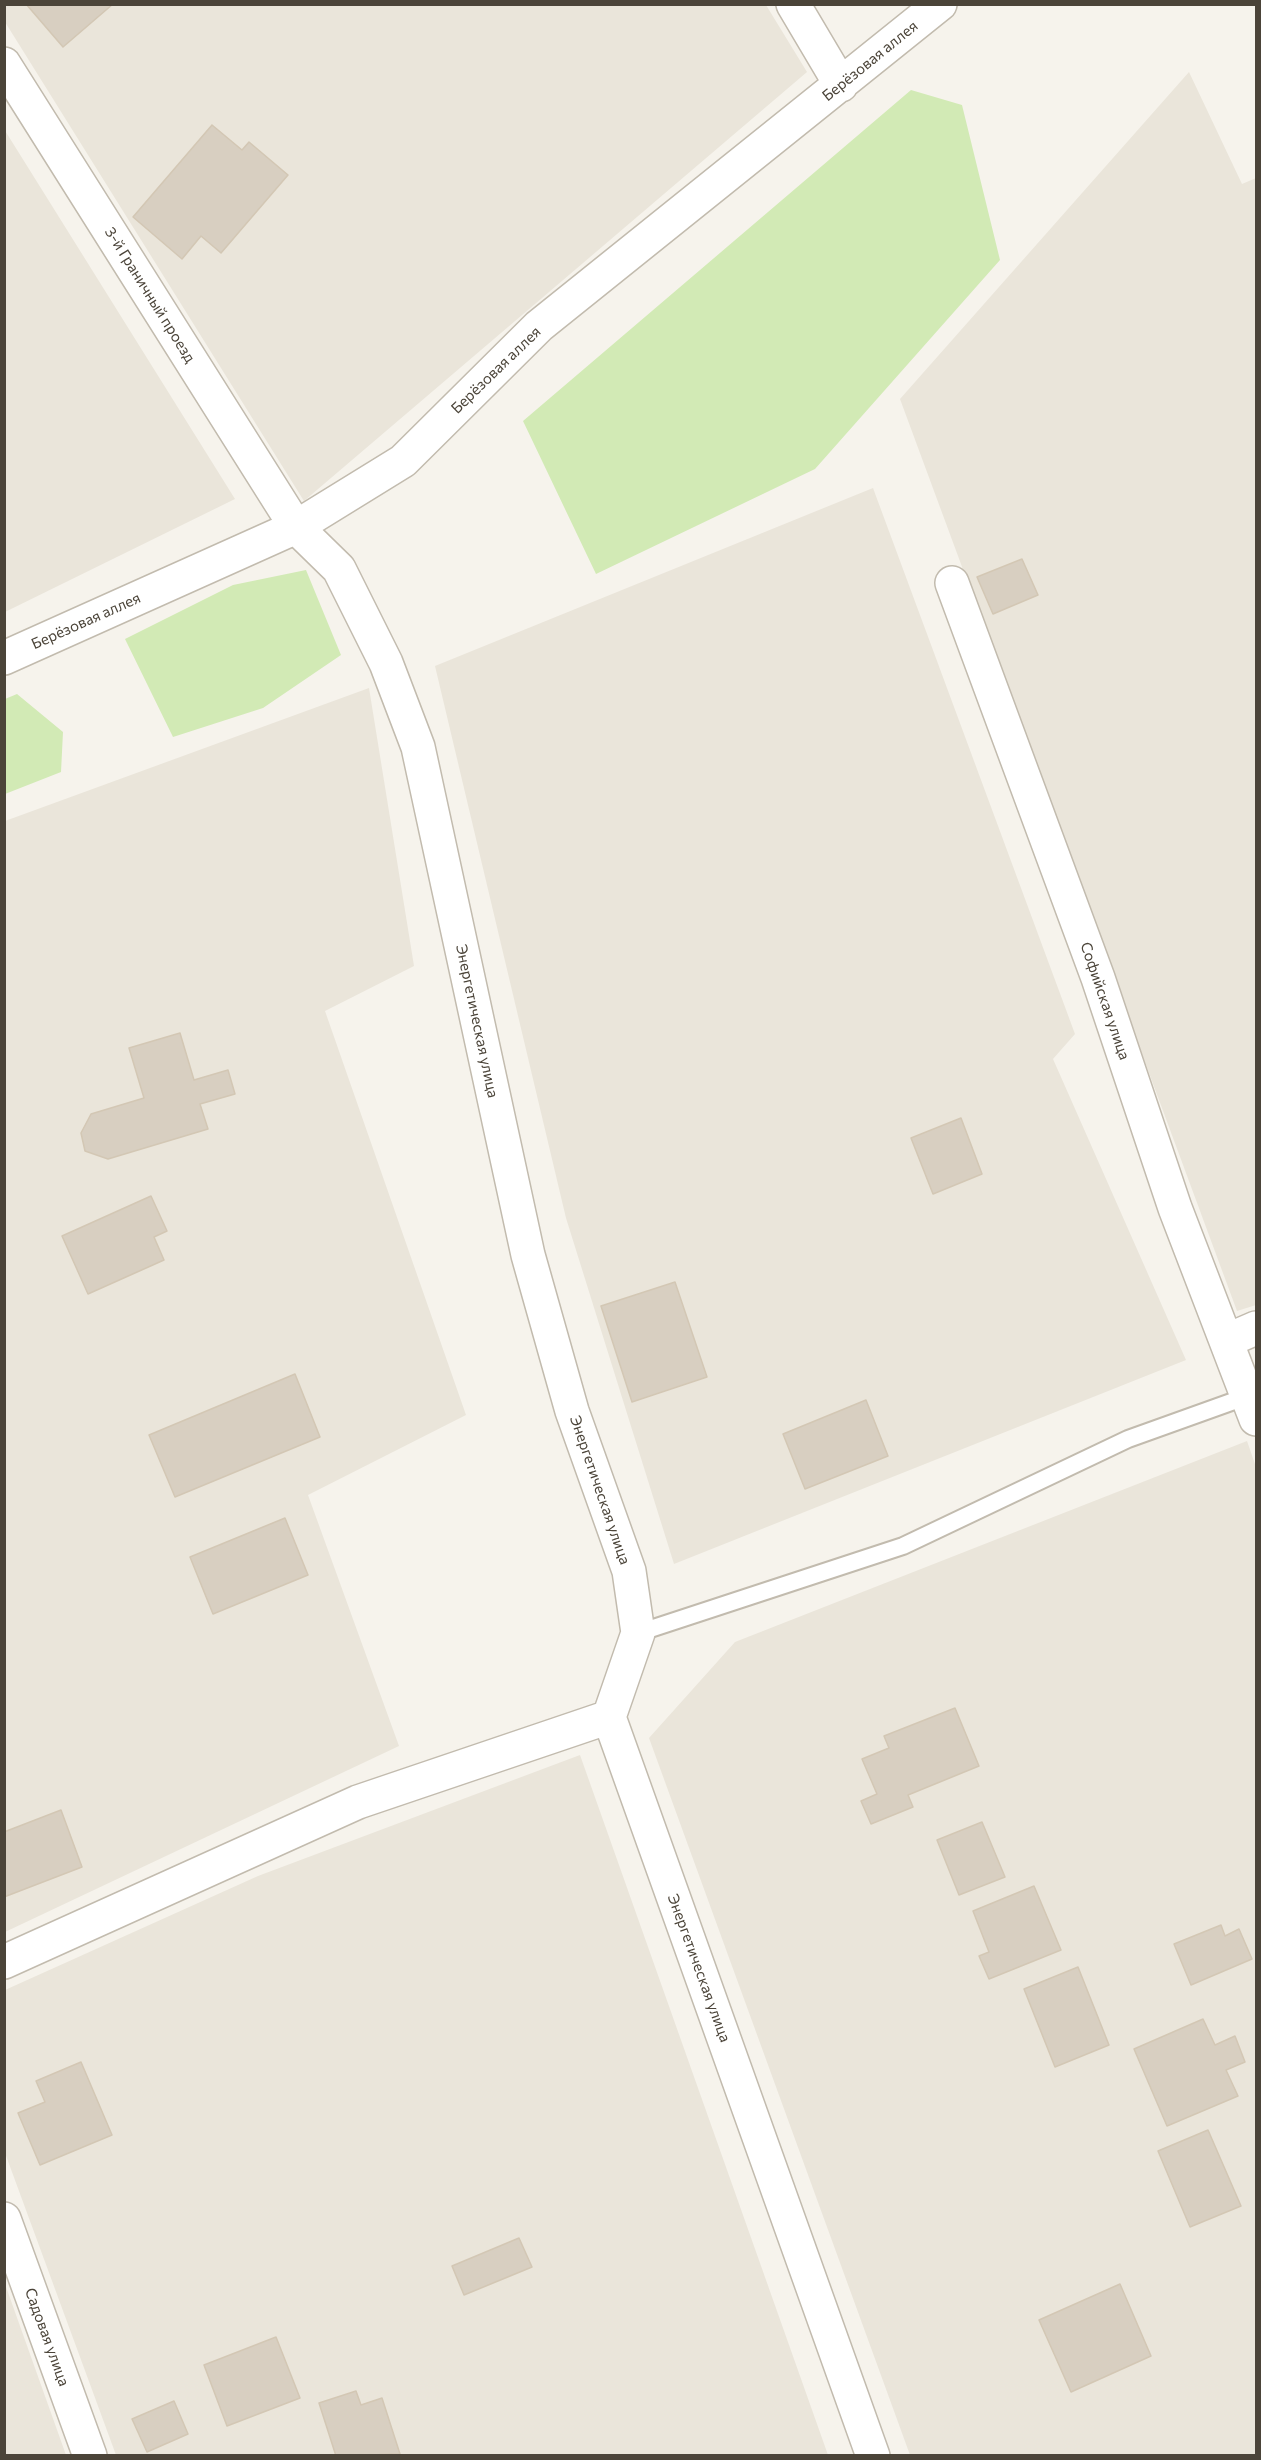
<!DOCTYPE html>
<html>
<head>
<meta charset="utf-8">
<style>
	body { margin:0 }
	#map { position:relative; width:1261px; height:2460px; overflow:hidden; background:#f6f3ec; font-family:Commissioner,sans-serif }
	canvas { display:block }
	.frame { position:absolute; inset:0; border:6px solid #4b4439; pointer-events:none }
</style>
</head>
<body>
<div id="map">
<canvas width="1261" height="2460"></canvas>
<div class="frame"></div>
</div>
<script>
const ctx = document.querySelector('canvas').getContext('2d');
ctx.lineJoin = 'round';
function paint(path, color) {
  ctx.fillStyle = color;
  ctx.fill(path, 'evenodd');
}
function toPath(rows) {
  const path = new Path2D();
  for (const r of rows) {
    path.moveTo(r[0], r[1]);
    for (let i = 2; i < r.length; i += 2) path.lineTo(r[i], r[i + 1]);
  }
  return path;
}
function trace(path, color, width, dash) {
  ctx.strokeStyle = color;
  ctx.lineWidth = width;
  ctx.lineCap = dash ? 'butt' : 'round';
  ctx.setLineDash(dash || []);
  ctx.stroke(path);
}
function drawText(font, color, halo, rows, align = 'center') {
  ctx.font = font + ' Commissioner,sans-serif';
  ctx.lineWidth = 6;
  ctx.setLineDash([]);
  ctx.textBaseline = 'middle';
  ctx.strokeStyle = halo;
  ctx.fillStyle = color;
  for (const [text, x, y, turn = 0] of rows) {
    ctx.save();
    ctx.translate(x, y);
    ctx.rotate((+turn || 0) * Math.PI / 180);
    ctx.textAlign = isNaN(turn) ? turn : align;
    if (halo) ctx.strokeText(text, 0, 0);
    ctx.fillText(text, 0, 0);
    ctx.restore();
  }
}
paint(toPath([
	[5,4,766,5,807,72,304,501,5,22],
	[1189,72,1242,184,1256,178,1256,1305,1237,1311,900,399],
	[4,129,235,499,5,612,4,612],
	[873,488,1075,1034,1053,1059,1186,1360,674,1564,566,1218,435,666],
	[369,688,414,966,325,1011,466,1415,308,1495,399,1746,5,1932,5,821],
	[1247,1441,1256,1467,1256,2455,910,2455,649,1738,735,1642],
	[580,1755,828,2455,116,2455,5,2153,5,1990,258,1876],
	[5,2284,66,2455,5,2455]
]), '#eae5da');
paint(toPath([
	[911,90,962,105,1000,260,815,469,596,574,523,421],
	[306,570,341,655,263,708,173,737,125,639,233,585],
	[17,694,63,732,61,772,5,794,5,699]
]), '#d2eab5');
const building = toPath([
	[26,4,113,4,63,47,26,4],
	[212,125,242,150,249,142,288,175,221,253,201,236,182,259,133,217,212,125],
	[1022,559,1038,595,993,614,977,577,1022,559],
	[180,1033,194,1080,228,1070,235,1094,200,1104,208,1129,108,1159,85,1151,81,1133,91,1114,144,1098,129,1048,180,1033],
	[961,1118,982,1174,933,1194,911,1138,961,1118],
	[151,1196,167,1231,154,1237,164,1260,88,1294,62,1236,151,1196],
	[675,1282,707,1377,632,1402,601,1306,675,1282],
	[295,1374,320,1437,175,1497,149,1435,295,1374],
	[866,1400,888,1456,805,1489,783,1434,866,1400],
	[285,1518,308,1575,213,1614,190,1557,285,1518],
	[955,1708,979,1766,908,1795,913,1807,871,1824,861,1801,877,1794,862,1759,889,1748,884,1736,955,1708],
	[61,1810,82,1867,4,1897,4,1832,61,1810],
	[982,1822,1005,1877,959,1895,937,1840,982,1822],
	[1034,1886,1061,1950,989,1979,979,1956,989,1952,973,1911,1034,1886],
	[1221,1925,1225,1936,1239,1929,1252,1959,1191,1985,1174,1944,1221,1925],
	[1078,1967,1109,2045,1055,2067,1024,1989,1078,1967],
	[1203,2019,1215,2045,1235,2036,1245,2062,1226,2070,1238,2096,1167,2126,1134,2049,1203,2019],
	[81,2062,112,2135,40,2165,18,2113,45,2102,36,2081,81,2062],
	[1208,2130,1241,2206,1190,2227,1158,2151,1208,2130],
	[519,2238,532,2267,464,2295,452,2266,519,2238],
	[1120,2284,1151,2356,1071,2392,1039,2320,1120,2284],
	[276,2337,300,2398,227,2426,204,2365,276,2337],
	[356,2391,361,2405,382,2398,400,2454,336,2456,319,2403,356,2391],
	[174,2401,188,2434,147,2452,132,2419,174,2401]
]);
paint(building, '#d8cfc1');
trace(building, '#d3c7b4', 1.5);
const lane = toPath([
	[638,1633,903,1546,1128,1439,1248,1396]
]);
const street = toPath([
	[793,4,841,85],
	[4,64,296,527,339,569,386,663,418,747,528,1255,572,1411,629,1571,638,1633,609,1717,873,2456],
	[952,583,1098,978,1175,1208,1256,1419],
	[4,658,296,527,403,461,539,326,940,4],
	[1226,1341,1256,1328],
	[4,1962,358,1802,609,1717],
	[4,2219,90,2456]
]);
trace(lane, '#c2bbae', 20);
trace(street, '#c2bbae', 36);
trace(lane, '#fff', 16);
trace(street, '#fff', 33);
drawText('15px', '#4b4439', '#fff', [
	["Берёзовая аллея",870,61,-39],
	["3-й Граничный проезд",150,295,58],
	["Берёзовая аллея",496,370,-44],
	["Берёзовая аллея",86,621,-24],
	["Софийская улица",1105,1001,71],
	["Энергетическая улица",477,1021,78],
	["Энергетическая улица",600,1490,71],
	["Энергетическая улица",699,1968,70],
	["Садовая улица",47,2337,70]
]);
</script>
</body>
</html>
